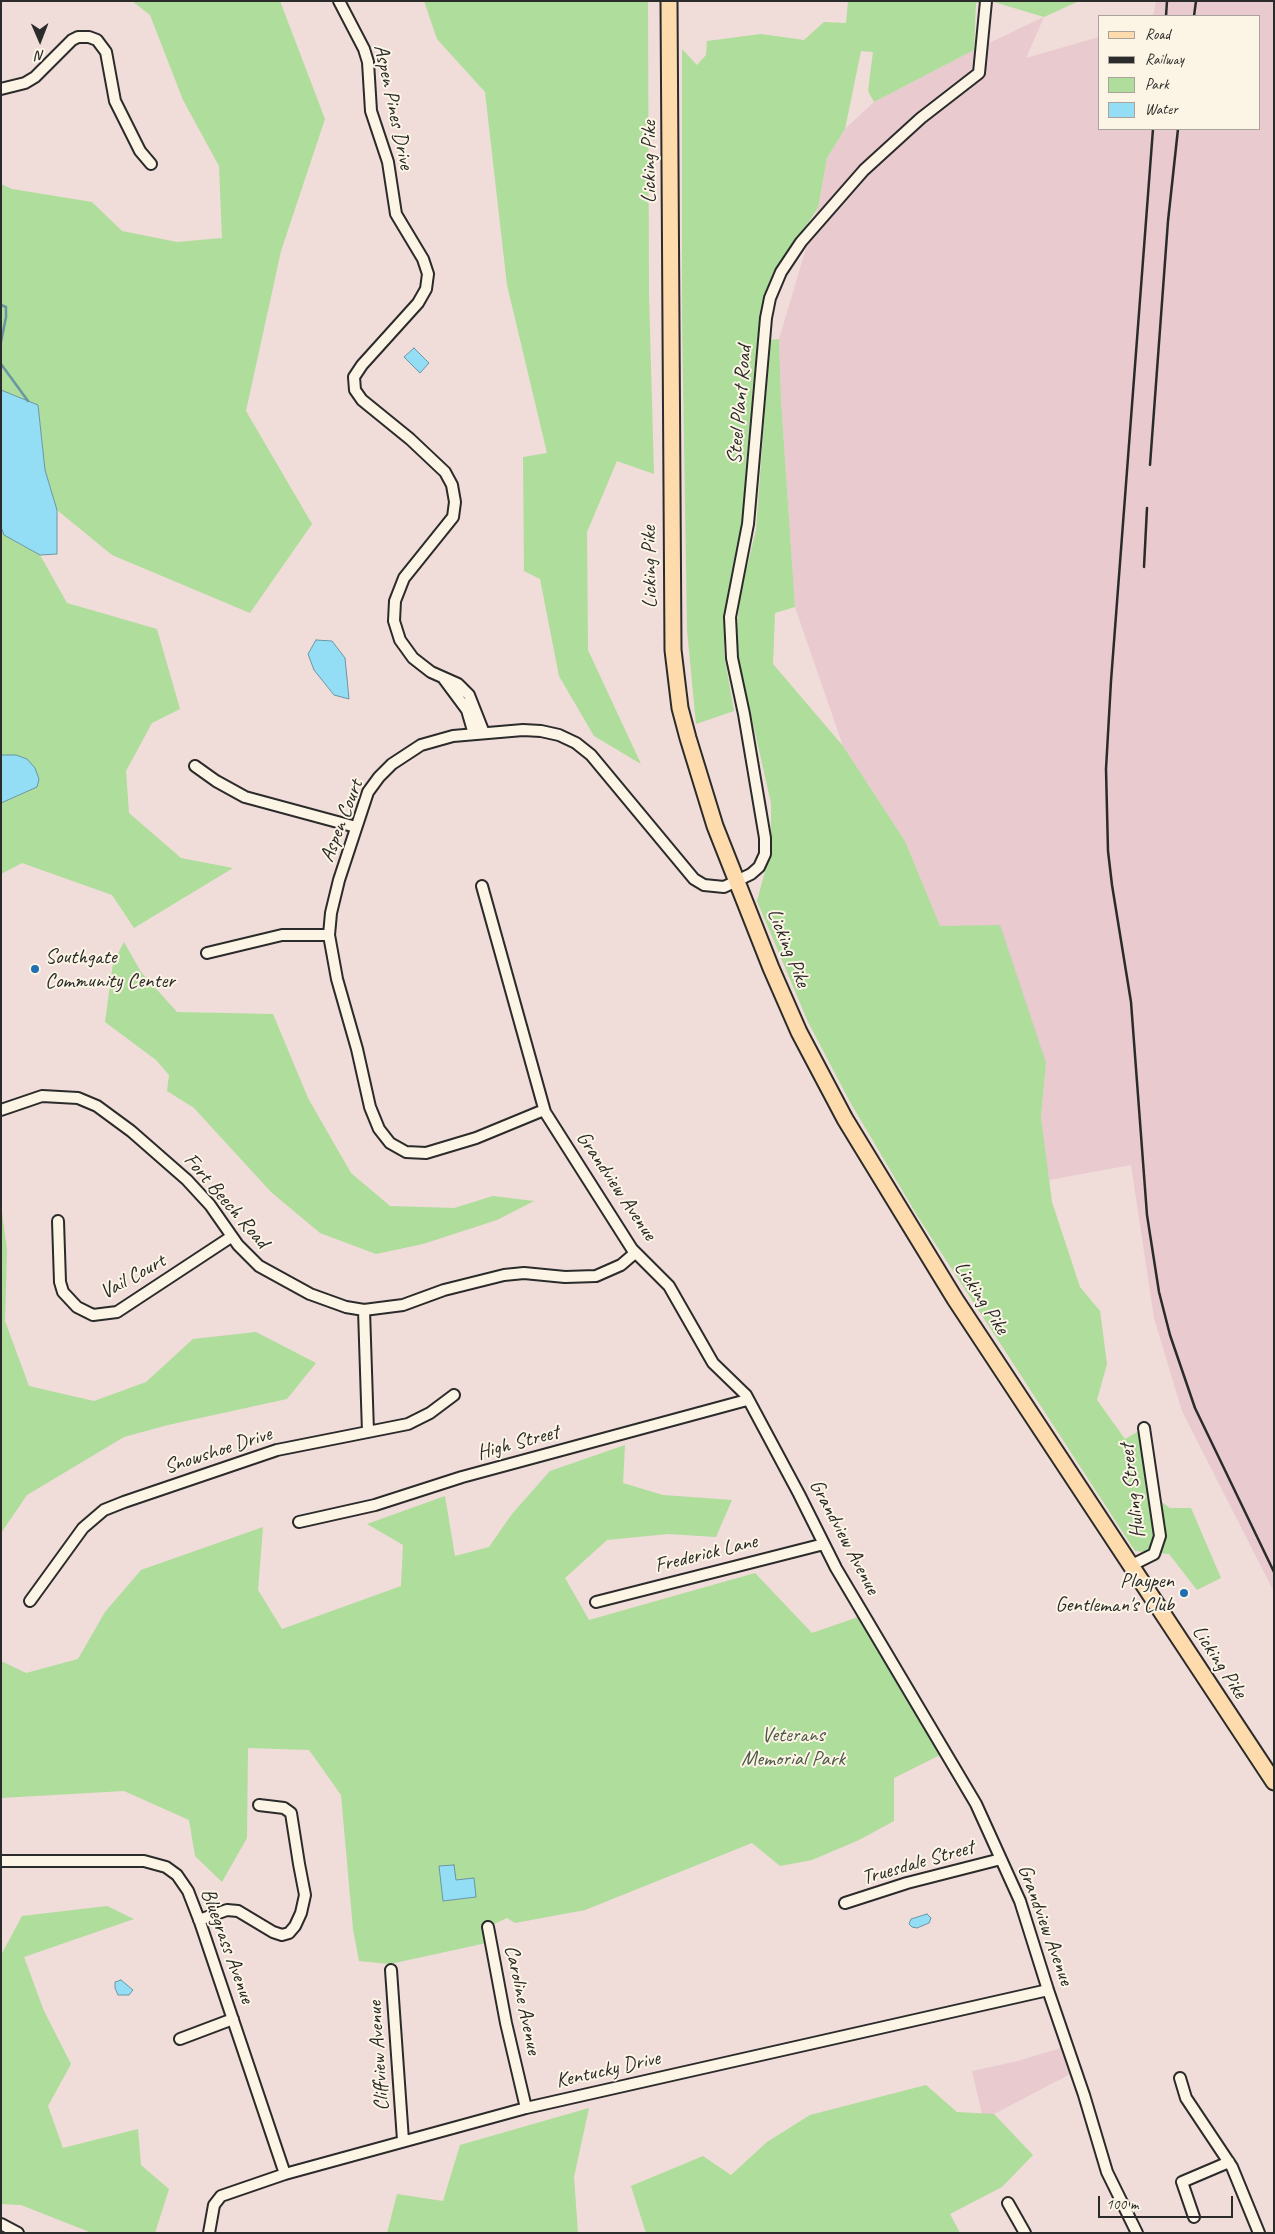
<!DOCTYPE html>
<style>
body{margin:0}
#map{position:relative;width:1275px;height:2234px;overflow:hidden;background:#f0dcd8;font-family:Caveat,sans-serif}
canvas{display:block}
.frame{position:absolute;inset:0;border:2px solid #2b2b2b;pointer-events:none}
.legend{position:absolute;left:1098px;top:15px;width:162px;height:115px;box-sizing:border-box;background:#fcf5e5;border:1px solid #a8a49b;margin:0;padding:6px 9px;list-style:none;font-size:15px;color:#2b2b2b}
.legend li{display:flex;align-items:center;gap:10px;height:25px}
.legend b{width:25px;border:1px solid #a8a49b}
.north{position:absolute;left:15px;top:15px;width:50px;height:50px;-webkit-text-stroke:4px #fcf5e5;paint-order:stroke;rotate:179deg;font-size:14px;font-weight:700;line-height:20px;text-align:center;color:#2b2b2b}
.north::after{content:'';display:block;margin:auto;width:18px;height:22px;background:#2b2b2b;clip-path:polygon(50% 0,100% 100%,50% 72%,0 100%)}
.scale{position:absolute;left:1098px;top:2196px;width:135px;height:22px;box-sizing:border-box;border:2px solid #2b2b2b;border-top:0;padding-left:6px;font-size:15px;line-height:18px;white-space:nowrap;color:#2b2b2b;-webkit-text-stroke:4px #fcf5e5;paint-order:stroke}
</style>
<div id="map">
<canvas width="1275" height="2234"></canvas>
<div class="frame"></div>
<ul class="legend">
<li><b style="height:6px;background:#fedbac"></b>Road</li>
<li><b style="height:6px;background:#2b2b2b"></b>Railway</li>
<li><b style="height:14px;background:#aedd9c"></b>Park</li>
<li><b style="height:14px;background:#94def5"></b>Water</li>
</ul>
<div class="north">N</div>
<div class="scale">100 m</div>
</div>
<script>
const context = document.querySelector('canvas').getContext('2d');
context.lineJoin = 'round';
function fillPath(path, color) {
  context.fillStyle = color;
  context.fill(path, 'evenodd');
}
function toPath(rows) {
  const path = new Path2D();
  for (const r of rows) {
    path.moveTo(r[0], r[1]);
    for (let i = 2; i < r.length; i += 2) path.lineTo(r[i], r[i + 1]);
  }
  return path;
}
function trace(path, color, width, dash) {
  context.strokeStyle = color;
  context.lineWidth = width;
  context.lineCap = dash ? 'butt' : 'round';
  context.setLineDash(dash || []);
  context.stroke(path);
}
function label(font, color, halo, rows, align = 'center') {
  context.font = font + ' Caveat,sans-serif';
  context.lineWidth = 4;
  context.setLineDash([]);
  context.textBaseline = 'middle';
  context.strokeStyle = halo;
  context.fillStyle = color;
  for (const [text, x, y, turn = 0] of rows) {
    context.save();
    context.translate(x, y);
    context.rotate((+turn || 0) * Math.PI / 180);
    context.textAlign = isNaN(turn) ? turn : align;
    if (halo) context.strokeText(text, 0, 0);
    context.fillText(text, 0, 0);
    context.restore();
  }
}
const built = toPath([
 [1156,1,1274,1,1274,1592,1182,1411,1154,1318,1131,1165,1049,1180,1041,1117,1046,1063,940,927,905,841,843,746,795,607,781,400,779,339,818,208,827,158,845,129,874,102,974,50,1044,17,1026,58,1099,37,1099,129,1259,129,1259,16,1153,16],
 [1067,2046,1076,2071,994,2114,982,2114,972,2071,1018,2061]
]);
const green = toPath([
 [132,1,280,1,325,119,281,251,246,411,312,524,250,613,112,555,57,510,45,470,38,405,1,390,1,184,12,189,92,202,122,231,177,242,222,238,219,166,183,100,150,15],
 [424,1,648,1,649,295,654,474,617,461,587,532,588,650,641,764,594,736,559,676,540,579,524,571,523,457,547,453,507,285,485,92,437,39],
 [848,1,1079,1,1044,17,994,2,976,3,974,50,874,102,868,91,873,52,861,51,845,129,827,158,818,208,780,265,763,309,741,544,724,615,724,654,734,711,696,724,687,630,682,315,682,49,697,65,706,55,707,41,761,34,804,40,824,22,846,23],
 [779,339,781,400,795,607,775,613,773,664,843,746,905,841,940,926,1000,925,1046,1063,1041,1117,1052,1202,1080,1287,1100,1311,1107,1364,1097,1400,1125,1439,1139,1431,1146,1491,1170,1508,1191,1508,1221,1578,1197,1590,1169,1554,1135,1551,918,1217,850,1102,808,1022,757,901,771,849,771,803,749,706,734,657,740,596,756,530,770,340],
 [1,527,4,535,40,555,67,603,157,629,180,709,152,723,126,771,129,813,181,858,233,868,134,928,112,895,22,863,1,874,1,803,28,791,16,755,1,755],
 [124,942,141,972,177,1012,273,1014,308,1098,351,1173,390,1206,454,1208,493,1196,534,1201,497,1220,423,1244,376,1254,320,1233,271,1192,194,1108,167,1091,169,1075,156,1060,105,1022,113,963],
 [1,1204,7,1250,5,1321,29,1386,94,1401,146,1382,193,1339,256,1332,316,1363,287,1399,168,1425,124,1437,27,1495,1,1533],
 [625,1445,623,1483,663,1495,732,1500,716,1537,668,1534,607,1540,565,1578,589,1620,755,1573,812,1633,864,1615,944,1753,894,1778,894,1821,859,1840,812,1860,780,1866,752,1843,585,1910,515,1923,507,1918,488,1927,491,1942,390,1964,359,1961,353,1929,341,1795,309,1750,248,1748,247,1838,222,1882,195,1856,189,1820,124,1791,1,1798,1,1661,26,1673,78,1659,105,1612,141,1570,263,1527,258,1590,282,1629,401,1586,403,1545,367,1524,445,1496,455,1556,489,1547,512,1514,550,1471],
 [107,1906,134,1919,24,1957,44,2011,71,2064,48,2106,63,2148,138,2129,141,2165,169,2189,155,2233,92,2233,21,2205,1,2204,1,1955,22,1916],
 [926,2085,957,2112,994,2114,1033,2155,1002,2187,950,2214,960,2233,646,2233,631,2186,703,2156,731,2175,767,2142,810,2115],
 [589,2108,574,2177,578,2233,387,2233,397,2194,443,2201,460,2145]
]);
const water = toPath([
 [414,348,429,363,420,373,404,357,414,348],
 [1,390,38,405,45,470,57,510,57,554,40,555,4,535,1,527,1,390],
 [316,640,332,641,345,658,349,699,334,695,314,670,308,654,316,640],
 [1,755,16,755,27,759,35,768,39,779,37,787,1,803,1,755],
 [454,1865,456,1880,474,1878,476,1897,443,1901,439,1866,454,1865],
 [927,1914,931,1918,929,1923,917,1928,912,1927,909,1924,911,1919,927,1914],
 [121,1980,133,1990,129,1995,118,1995,115,1988,115,1982,121,1980]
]);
const stream = toPath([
 [1,305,6,307,6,317,1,342],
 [1,364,28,401]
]);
const street = toPath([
 [339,1,364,49,368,62,371,111,388,162,396,214,423,259,428,274,426,289,418,303,362,365,354,377,355,390,362,400,410,439,445,472,452,485,455,502,453,517,404,578,395,601,394,621,400,640,413,658,431,672,458,684,469,695,484,733],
 [1,89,25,83,35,77,72,40,78,37,89,37,97,40,106,52,115,101,140,151,151,164],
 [444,679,467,710,474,734],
 [195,766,216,781,245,797,356,827],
 [482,886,545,1112,632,1249,669,1286,713,1363,746,1395,799,1494,836,1568,976,1804,1020,1901,1048,1990,1084,2095,1107,2172,1137,2233],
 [207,953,282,935,329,935],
 [1,1110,42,1096,78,1098,97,1106,131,1131,187,1180,210,1205,238,1245,259,1266,310,1294,346,1307,364,1310,403,1305,444,1290,504,1275,524,1273,565,1277,596,1276,621,1265,635,1253],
 [544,1110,476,1138,426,1153,406,1152,390,1143,379,1129,370,1107,357,1049,337,979,329,935,331,913,339,880,368,792,379,777,392,764,421,745,453,736,523,730,541,731,559,735,576,743,591,755,694,879,704,885,724,887,751,874,759,867,765,854,765,838,744,714,732,658,730,617,748,524,766,318,770,298,781,272,801,242,864,170,921,118,979,73,986,1],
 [58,1221,60,1282,63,1292,77,1307,93,1315,117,1312,231,1237],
 [364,1310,368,1432],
 [299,1522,375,1505,462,1477,747,1400],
 [1132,1565,1154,1554,1160,1536,1144,1428],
 [30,1601,83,1528,104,1510,124,1502,277,1450,408,1424,430,1413,454,1395],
 [596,1602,824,1544],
 [1,1861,144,1861,166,1867,177,1875,188,1891,200,1922,285,2174],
 [845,1903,907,1883,1001,1859],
 [199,1920,227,1910,238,1911,273,1932,282,1935,289,1933,295,1926,301,1913,305,1895,299,1864,291,1813,284,1808,259,1805],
 [488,1927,506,2023,526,2108],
 [391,1970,403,2140],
 [180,2039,233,2019],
 [1180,2078,1186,2098,1232,2167,1259,2233],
 [1008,2203,1025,2233],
 [1194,2217,1182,2182,1229,2162],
 [1,2224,18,2233],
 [209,2233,214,2205,221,2196,285,2174,526,2108,1048,1990]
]);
const primary = toPath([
 [669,1,673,650,680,708,688,738,715,826,771,968,799,1032,845,1119,955,1299,1274,1782]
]);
const rail = toPath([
 [1166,16,1167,1],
 [1194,16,1196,1],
 [1153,129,1111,681,1106,769,1108,851,1112,885,1131,1002,1147,1215,1159,1292,1170,1335,1195,1408,1274,1572],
 [1150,465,1168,221,1178,129],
 [1144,567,1147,508]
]);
const markers = [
 [35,969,5,"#1f6fb2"],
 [1184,1593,5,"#1f6fb2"]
];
const streetNames = [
 ["Aspen Pines Drive",393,107,78],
 ["Licking Pike",649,162,-90],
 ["Steel Plant Road",740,405,-85],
 ["Licking Pike",650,567,-91],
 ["Aspen Court",342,821,-69],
 ["Licking Pike",788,948,68],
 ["Grandview Avenue",616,1186,56],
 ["Fort Beech Road",226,1201,49],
 ["Vail Court",133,1277,-29],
 ["Licking Pike",981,1298,57],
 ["High Street",518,1443,-15],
 ["Snowshoe Drive",218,1451,-18],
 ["Huling Street",1133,1491,-97],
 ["Grandview Avenue",844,1537,62],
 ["Frederick Lane",706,1554,-14],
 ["Licking Pike",1219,1662,57],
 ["Truesdale Street",918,1863,-16],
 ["Grandview Avenue",1045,1925,70],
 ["Bluegrass Avenue",227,1946,70],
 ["Caroline Avenue",522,2000,78],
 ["Cliffview Avenue",379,2056,-94],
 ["Kentucky Drive",608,2070,-13]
];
const poiNames = [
 ["Southgate",45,957],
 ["Community Center",45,981],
 ["Playpen",1174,1581,"right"],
 ["Gentleman's Club",1174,1605,"right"]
];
const parkNames = [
 ["Veterans",793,1735],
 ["Memorial Park",793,1759]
];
fillPath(built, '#e8cacf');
fillPath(green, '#aedd9c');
fillPath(water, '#94def5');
trace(water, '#6a96a4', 1);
trace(stream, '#6a96a4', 2.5);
trace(street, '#2b2b2b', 14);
trace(primary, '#2b2b2b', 19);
trace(street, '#fcf5e5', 10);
trace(primary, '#fedbac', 15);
trace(rail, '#2b2b2b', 2.5);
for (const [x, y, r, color] of markers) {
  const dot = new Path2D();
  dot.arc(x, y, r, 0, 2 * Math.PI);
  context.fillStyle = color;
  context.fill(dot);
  trace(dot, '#fcf5e5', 2);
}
label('21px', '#2b2b2b', '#fcf5e5', streetNames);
label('21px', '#2b2b2b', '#fcf5e5', poiNames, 'left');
label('21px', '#4c5847', '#fcf5e5', parkNames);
</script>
